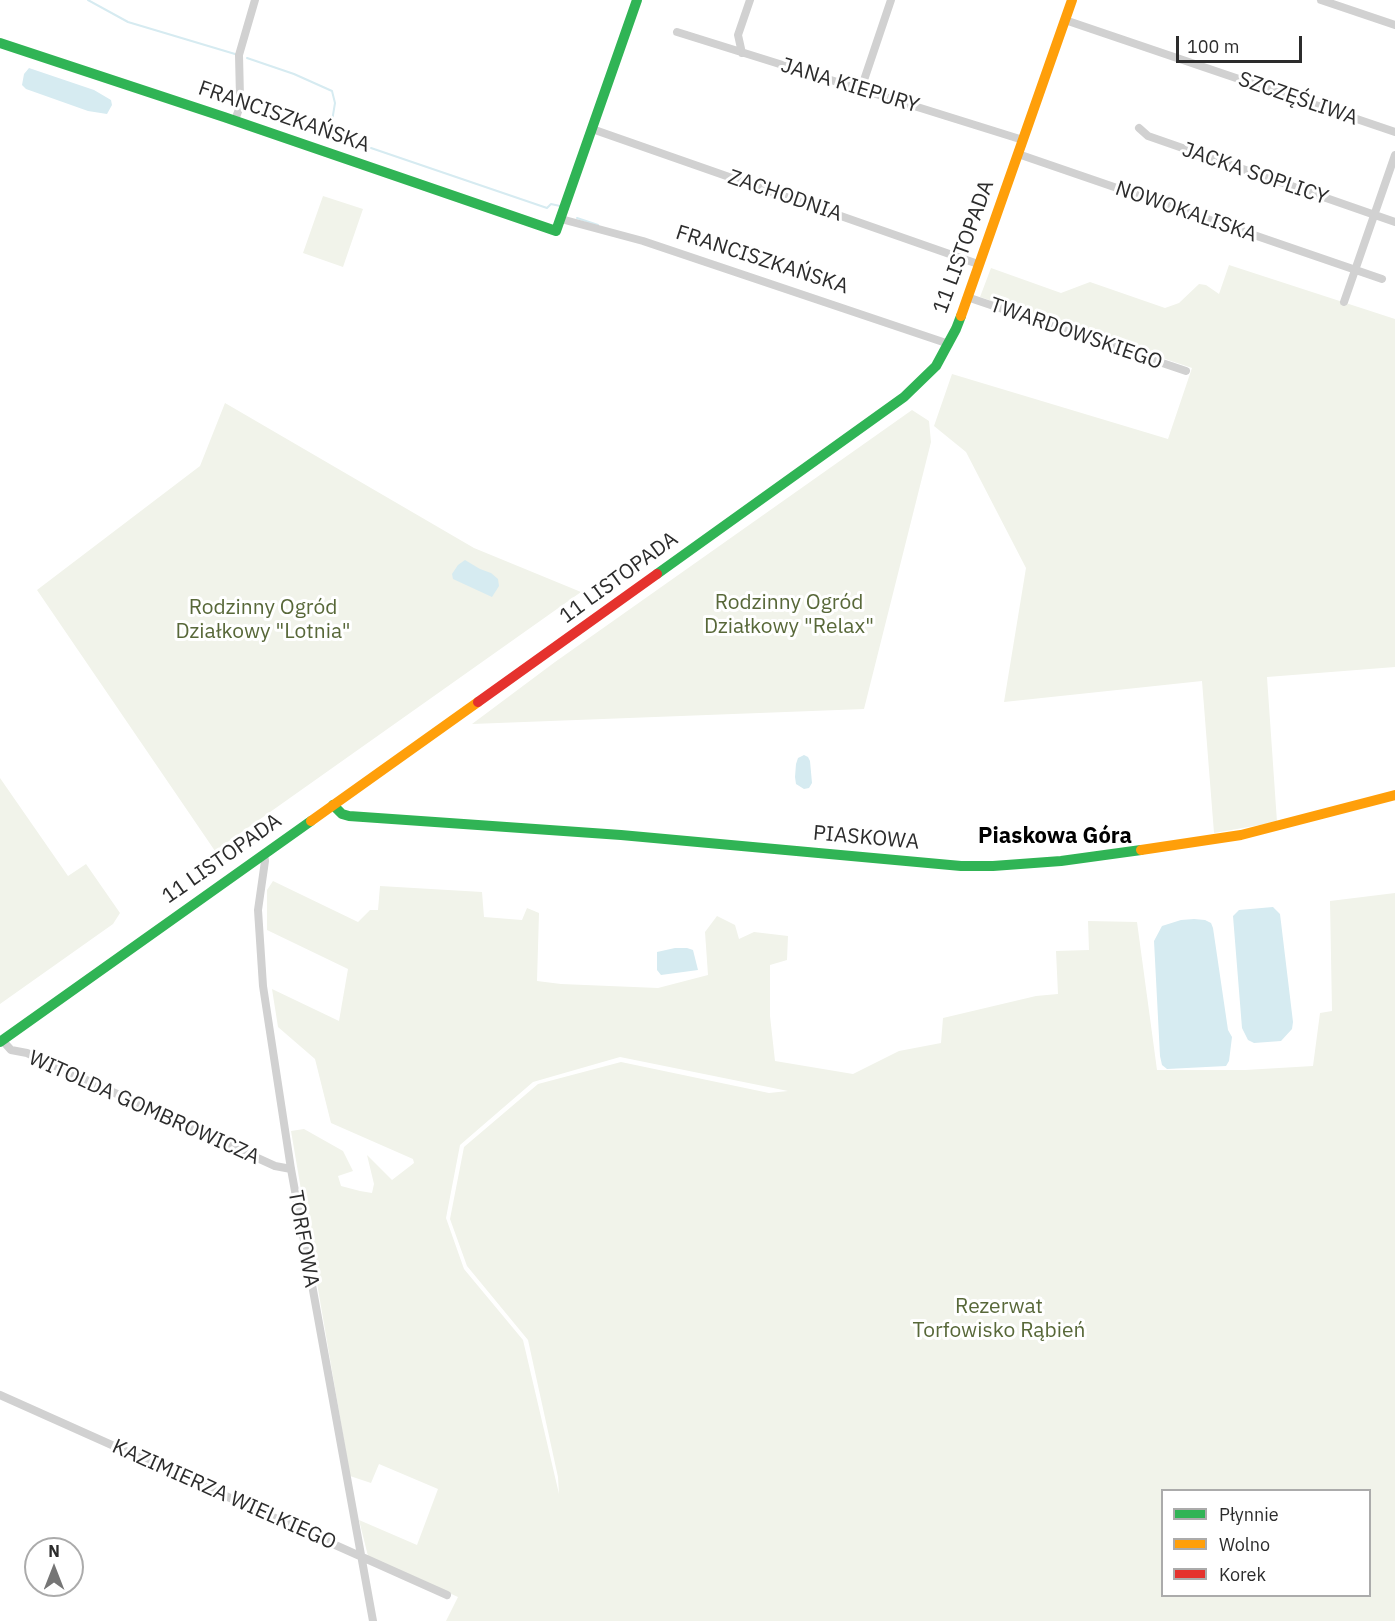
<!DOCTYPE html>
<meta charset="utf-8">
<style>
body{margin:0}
#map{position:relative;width:1395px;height:1621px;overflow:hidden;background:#fff;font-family:"IBM Plex Sans",sans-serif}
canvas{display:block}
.legend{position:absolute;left:1161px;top:1489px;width:210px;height:108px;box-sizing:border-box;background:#fff;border:2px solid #ababab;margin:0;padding:8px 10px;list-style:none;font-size:18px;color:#2c2c2c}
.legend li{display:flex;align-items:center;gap:12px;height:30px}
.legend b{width:30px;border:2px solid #ababab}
.north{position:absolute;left:24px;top:1537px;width:60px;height:60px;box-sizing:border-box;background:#fff;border:2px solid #ababab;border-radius:50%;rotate:0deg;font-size:16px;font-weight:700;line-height:24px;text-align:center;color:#2c2c2c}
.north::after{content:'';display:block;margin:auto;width:21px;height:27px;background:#767676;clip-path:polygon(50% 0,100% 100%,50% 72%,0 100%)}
.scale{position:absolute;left:1176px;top:36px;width:126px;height:27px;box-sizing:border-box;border:3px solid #2c2c2c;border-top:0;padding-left:8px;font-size:18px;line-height:21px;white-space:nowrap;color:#2c2c2c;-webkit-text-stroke:4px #fff;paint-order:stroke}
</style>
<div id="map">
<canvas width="1395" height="1621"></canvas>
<ul class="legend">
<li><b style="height:8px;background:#30b455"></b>Płynnie</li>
<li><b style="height:8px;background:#ff9f0a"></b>Wolno</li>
<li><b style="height:8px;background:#e5322d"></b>Korek</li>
</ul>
<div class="north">N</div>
<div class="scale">100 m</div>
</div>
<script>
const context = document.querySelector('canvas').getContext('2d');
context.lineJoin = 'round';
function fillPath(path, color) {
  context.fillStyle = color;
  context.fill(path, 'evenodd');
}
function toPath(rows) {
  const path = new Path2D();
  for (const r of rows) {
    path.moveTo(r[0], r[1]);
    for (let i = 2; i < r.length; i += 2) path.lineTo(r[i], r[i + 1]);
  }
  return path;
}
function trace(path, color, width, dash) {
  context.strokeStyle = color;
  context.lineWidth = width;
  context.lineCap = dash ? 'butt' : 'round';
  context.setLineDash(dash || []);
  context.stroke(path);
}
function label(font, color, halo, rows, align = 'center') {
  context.font = font + ' "IBM Plex Sans",sans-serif';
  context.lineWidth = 6;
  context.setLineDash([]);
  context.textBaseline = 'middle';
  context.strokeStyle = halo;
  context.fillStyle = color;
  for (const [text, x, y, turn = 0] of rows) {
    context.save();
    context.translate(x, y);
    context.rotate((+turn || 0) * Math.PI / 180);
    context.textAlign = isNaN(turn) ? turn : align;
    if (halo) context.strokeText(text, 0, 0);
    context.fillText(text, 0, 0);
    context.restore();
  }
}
const green = toPath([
 [323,196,363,209,343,267,303,253],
 [1229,265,1395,319,1395,667,1267,677,1277,822,1214,833,1202,681,1004,702,1026,568,966,452,934,426,952,374,1168,439,1192,368,980,297,991,268,1061,293,1090,282,1165,308,1179,303,1199,284,1206,285,1219,294],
 [225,403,474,548,581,592,215,851,37,590,200,466],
 [912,410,929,421,931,442,864,709,472,724,555,662],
 [0,778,68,876,86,864,120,913,113,924,0,1004],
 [273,881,358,922,370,910,378,910,380,886,482,892,484,917,522,920,527,908,539,913,537,981,561,984,658,988,708,975,705,932,717,916,735,925,739,939,754,932,788,936,787,960,770,965,770,1016,775,1061,853,1074,899,1051,941,1043,943,1018,1036,996,1058,994,1056,951,1089,950,1088,921,1137,922,1157,1070,1245,1070,1313,1066,1320,1013,1332,1011,1330,901,1395,893,1395,1621,446,1621,458,1597,368,1556,359,1520,417,1545,438,1489,379,1464,371,1483,350,1476,291,1131,304,1129,343,1151,353,1171,338,1176,341,1186,360,1191,372,1193,374,1184,367,1155,392,1180,414,1163,413,1159,331,1123,315,1059,278,1027,272,989,339,1021,348,969,267,930,267,890],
 [620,1057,788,1091,769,1093,621,1062,538,1084,464,1147,450,1219,467,1266,528,1340,558,1477,559,1494,523,1340,464,1269,446,1218,460,1145,533,1082],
 [1162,1490,1370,1490,1370,1596,1162,1596]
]);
const water = toPath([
 [29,68,94,90,111,100,112,105,107,114,88,111,26,89,22,85,24,74],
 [465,560,480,569,491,573,498,579,499,586,492,597,453,579,452,574,458,565],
 [804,755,808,757,810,761,812,783,809,788,804,789,796,784,795,777,796,764,798,758],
 [1273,907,1280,914,1293,1022,1292,1029,1281,1041,1254,1043,1248,1040,1242,1028,1233,916,1239,910],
 [1194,919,1205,920,1211,923,1213,928,1228,1030,1232,1037,1229,1061,1226,1066,1167,1069,1162,1065,1160,1056,1154,941,1162,926,1181,920],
 [675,948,687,948,693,950,698,970,661,975,657,970,657,952]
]);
const stream = toPath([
 [88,0,128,22,235,54],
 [247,58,294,74,332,91,335,103,331,127,347,139],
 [371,148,547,208,551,204,560,206],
 [577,218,598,225]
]);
const street = toPath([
 [1321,0,1395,25],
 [1065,20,1395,132],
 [677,32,1023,140],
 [742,53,738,35,750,0],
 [861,89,891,0],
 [235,120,239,109,240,97,239,55,255,0],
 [1139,128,1148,136,1395,222],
 [592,129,978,264],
 [1018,154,1382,279],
 [561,219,643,241,949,344],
 [967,297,1186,371],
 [1344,302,1395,155],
 [264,854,265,861,258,910,263,986,291,1169,373,1621],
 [2,1040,11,1050,27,1053,275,1166,291,1169],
 [0,1395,447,1595]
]);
const fast = toPath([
 [0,43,224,117,556,231,637,0],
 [657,574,904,397,936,366,956,329,961,316],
 [333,805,342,814,349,816,621,835,961,866,993,866,1061,861,1141,850],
 [0,1042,311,821]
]);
const slow = toPath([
 [961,316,1072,0],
 [311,821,478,702],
 [1141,850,1241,835,1395,795]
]);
const jam = toPath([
 [478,702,657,574]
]);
const streetNames = [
 ["JANA KIEPURY",850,86,17],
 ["SZCZĘŚLIWA",1298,99,19],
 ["FRANCISZKAŃSKA",284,117,19],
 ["JACKA SOPLICY",1255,174,19],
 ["ZACHODNIA",785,196,19],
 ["NOWOKALISKA",1186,212,19],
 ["11 LISTOPADA",964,247,-70],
 ["FRANCISZKAŃSKA",762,260,18],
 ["TWARDOWSKIEGO",1076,334,19],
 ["11 LISTOPADA",619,578,-36],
 ["PIASKOWA",866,838,5],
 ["11 LISTOPADA",222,859,-35],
 ["WITOLDA GOMBROWICZA",144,1108,24],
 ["TORFOWA",303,1239,80],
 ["KAZIMIERZA WIELKIEGO",224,1495,24]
];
const parkNames = [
 ["Rodzinny Ogród",789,603],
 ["Działkowy \"Relax\"",789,627],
 ["Rodzinny Ogród",263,608],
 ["Działkowy \"Lotnia\"",263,632],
 ["Rezerwat",999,1307],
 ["Torfowisko Rąbień",999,1331]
];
const neighbourhoodNames = [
 ["Piaskowa Góra",1055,837]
];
fillPath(green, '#f1f3ea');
fillPath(water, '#d6ebf1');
trace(stream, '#d6ebf1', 2);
trace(street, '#d1d1d1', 8);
trace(fast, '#30b455', 10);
trace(slow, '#ff9f0a', 10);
trace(jam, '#e5322d', 10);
label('21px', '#2c2c2c', '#fff', streetNames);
label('21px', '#586839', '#fff', parkNames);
label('bold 22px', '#000', '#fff', neighbourhoodNames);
</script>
